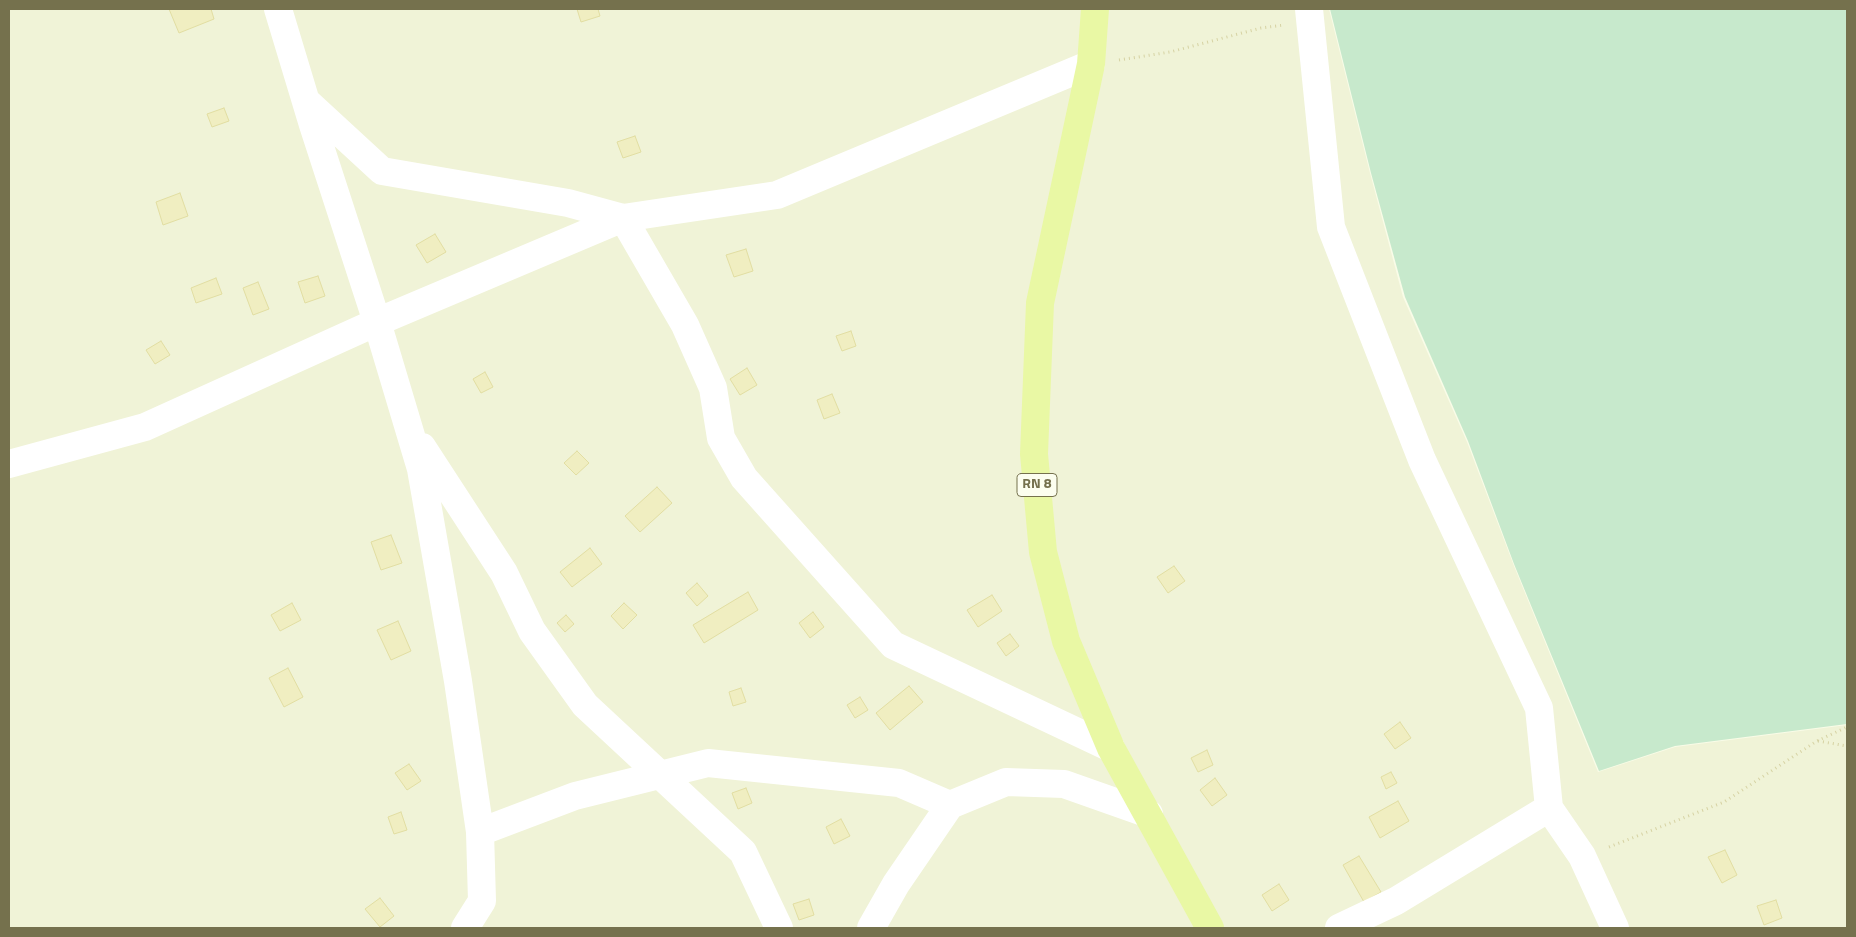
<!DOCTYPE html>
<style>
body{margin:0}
#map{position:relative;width:1856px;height:937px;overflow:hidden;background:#f9fce8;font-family:"Titillium Web",sans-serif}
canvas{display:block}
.frame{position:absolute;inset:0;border:10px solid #75714d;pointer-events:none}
</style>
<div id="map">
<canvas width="1856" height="937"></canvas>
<div class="frame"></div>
</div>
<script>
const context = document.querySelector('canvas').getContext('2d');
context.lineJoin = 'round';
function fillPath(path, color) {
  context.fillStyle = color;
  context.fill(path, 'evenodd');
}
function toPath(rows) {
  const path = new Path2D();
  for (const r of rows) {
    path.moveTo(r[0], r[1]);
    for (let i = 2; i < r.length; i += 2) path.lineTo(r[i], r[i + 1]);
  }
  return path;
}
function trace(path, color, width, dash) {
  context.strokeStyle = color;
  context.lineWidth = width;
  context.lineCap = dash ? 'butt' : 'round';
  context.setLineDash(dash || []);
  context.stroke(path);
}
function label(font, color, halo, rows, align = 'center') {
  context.font = font + ' "Titillium Web",sans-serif';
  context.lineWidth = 4;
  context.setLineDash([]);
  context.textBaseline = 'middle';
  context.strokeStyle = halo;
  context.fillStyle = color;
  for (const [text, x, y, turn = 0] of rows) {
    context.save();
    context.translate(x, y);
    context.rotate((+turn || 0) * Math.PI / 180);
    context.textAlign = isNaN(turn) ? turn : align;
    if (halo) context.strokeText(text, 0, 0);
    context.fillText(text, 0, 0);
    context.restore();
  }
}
const residential = toPath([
 [9,9,1329,9,1370,173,1403,297,1467,442,1514,566,1598,772,1675,747,1847,725,1847,928,9,928]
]);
const green = toPath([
 [1330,9,1847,9,1847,724,1675,746,1599,771,1514,564,1468,441,1405,297,1371,173]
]);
const building = toPath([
 [169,9,211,9,214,19,179,33,169,9],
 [577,9,598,9,600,16,581,22,577,9],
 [224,108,229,121,212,127,207,114,224,108],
 [635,136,641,152,623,158,617,142,635,136],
 [180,193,188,216,163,225,156,202,180,193],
 [435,234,446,252,427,263,416,245,435,234],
 [746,249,753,271,734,277,726,255,746,249],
 [318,276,325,296,305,303,298,282,318,276],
 [216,278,222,294,196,303,191,288,216,278],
 [258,282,269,309,253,315,243,288,258,282],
 [851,331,856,346,842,351,836,336,851,331],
 [161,341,170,355,155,364,146,350,161,341],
 [747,368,757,385,740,395,730,379,747,368],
 [485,372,493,387,481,393,473,379,485,372],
 [832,394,840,413,824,419,817,400,832,394],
 [577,451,589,463,576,475,564,463,577,451],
 [657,487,672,503,640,532,625,516,657,487],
 [391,535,402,563,381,570,371,542,391,535],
 [590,548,602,564,572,587,560,572,590,548],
 [1174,566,1185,581,1168,593,1157,577,1174,566],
 [697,583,708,596,697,606,686,593,697,583],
 [748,592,758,610,704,643,693,625,748,592],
 [992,595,1002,611,978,627,967,610,992,595],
 [292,603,301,620,280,631,271,615,292,603],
 [624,603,637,615,623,629,611,616,624,603],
 [813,612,824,627,810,638,799,623,813,612],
 [566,615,574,624,565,632,557,623,566,615],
 [398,621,411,651,391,660,377,630,398,621],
 [1010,634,1019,646,1006,656,997,643,1010,634],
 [288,668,303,697,284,707,269,678,288,668],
 [909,686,923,702,890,730,876,713,909,686],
 [741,688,746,702,733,706,729,692,741,688],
 [860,697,868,710,855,718,847,705,860,697],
 [1400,722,1411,738,1395,749,1384,734,1400,722],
 [1207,750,1213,765,1198,772,1191,758,1207,750],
 [409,764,421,781,407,790,395,773,409,764],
 [1391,772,1397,783,1386,789,1381,777,1391,772],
 [1215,778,1227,795,1212,806,1200,790,1215,778],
 [746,788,752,803,738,809,732,793,746,788],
 [1398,801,1409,821,1380,838,1369,817,1398,801],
 [401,812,407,830,394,834,388,817,401,812],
 [841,819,850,836,834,844,826,827,841,819],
 [1725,850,1737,875,1722,883,1708,857,1725,850],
 [1359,856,1381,892,1364,902,1343,865,1359,856],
 [1279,884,1289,900,1272,911,1262,895,1279,884],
 [380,898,394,916,380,927,365,909,380,898],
 [809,899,814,915,799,920,793,904,809,899],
 [1776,900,1782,918,1764,925,1757,906,1776,900]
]);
const path = toPath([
 [1119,60,1170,52,1261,28,1284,25],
 [1818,741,1847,746],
 [1609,847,1724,802,1817,741,1847,727]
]);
const minor = toPath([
 [278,9,313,125,377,322,421,469,458,681,480,832,482,901,465,928],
 [1309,9,1331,227,1422,460,1539,708,1549,808,1582,856,1615,928],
 [306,101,382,171,568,203,623,218,685,325,713,388,721,438,744,478,893,645,1111,748],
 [422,447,504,573,532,631,585,705,743,852,779,928],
 [9,464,145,427,377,322,623,218,777,195,1091,64],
 [480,832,575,796,708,763,899,783,950,805,1006,782,1064,784,1149,814],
 [871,928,896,884,950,805],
 [1339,928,1396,901,1549,808]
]);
const major = toPath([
 [1095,9,1091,64,1040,303,1034,454,1043,552,1066,641,1111,748,1210,928]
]);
const shields = [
 [1037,485,40]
];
const shieldNames = [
 ["RN 8",1037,485]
];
fillPath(residential, '#f0f3d7');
fillPath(green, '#c7e9cc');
fillPath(building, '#f0eec1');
trace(building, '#e2dea2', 1);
trace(path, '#d6d2a3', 3, [1, 4]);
trace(minor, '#fff', 28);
trace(major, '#e9f8a4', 28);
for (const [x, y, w] of shields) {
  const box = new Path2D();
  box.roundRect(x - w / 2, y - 11.5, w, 23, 4);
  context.fillStyle = '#fcfeef';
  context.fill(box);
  trace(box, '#75714d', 1);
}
label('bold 14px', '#75714d', null, shieldNames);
</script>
